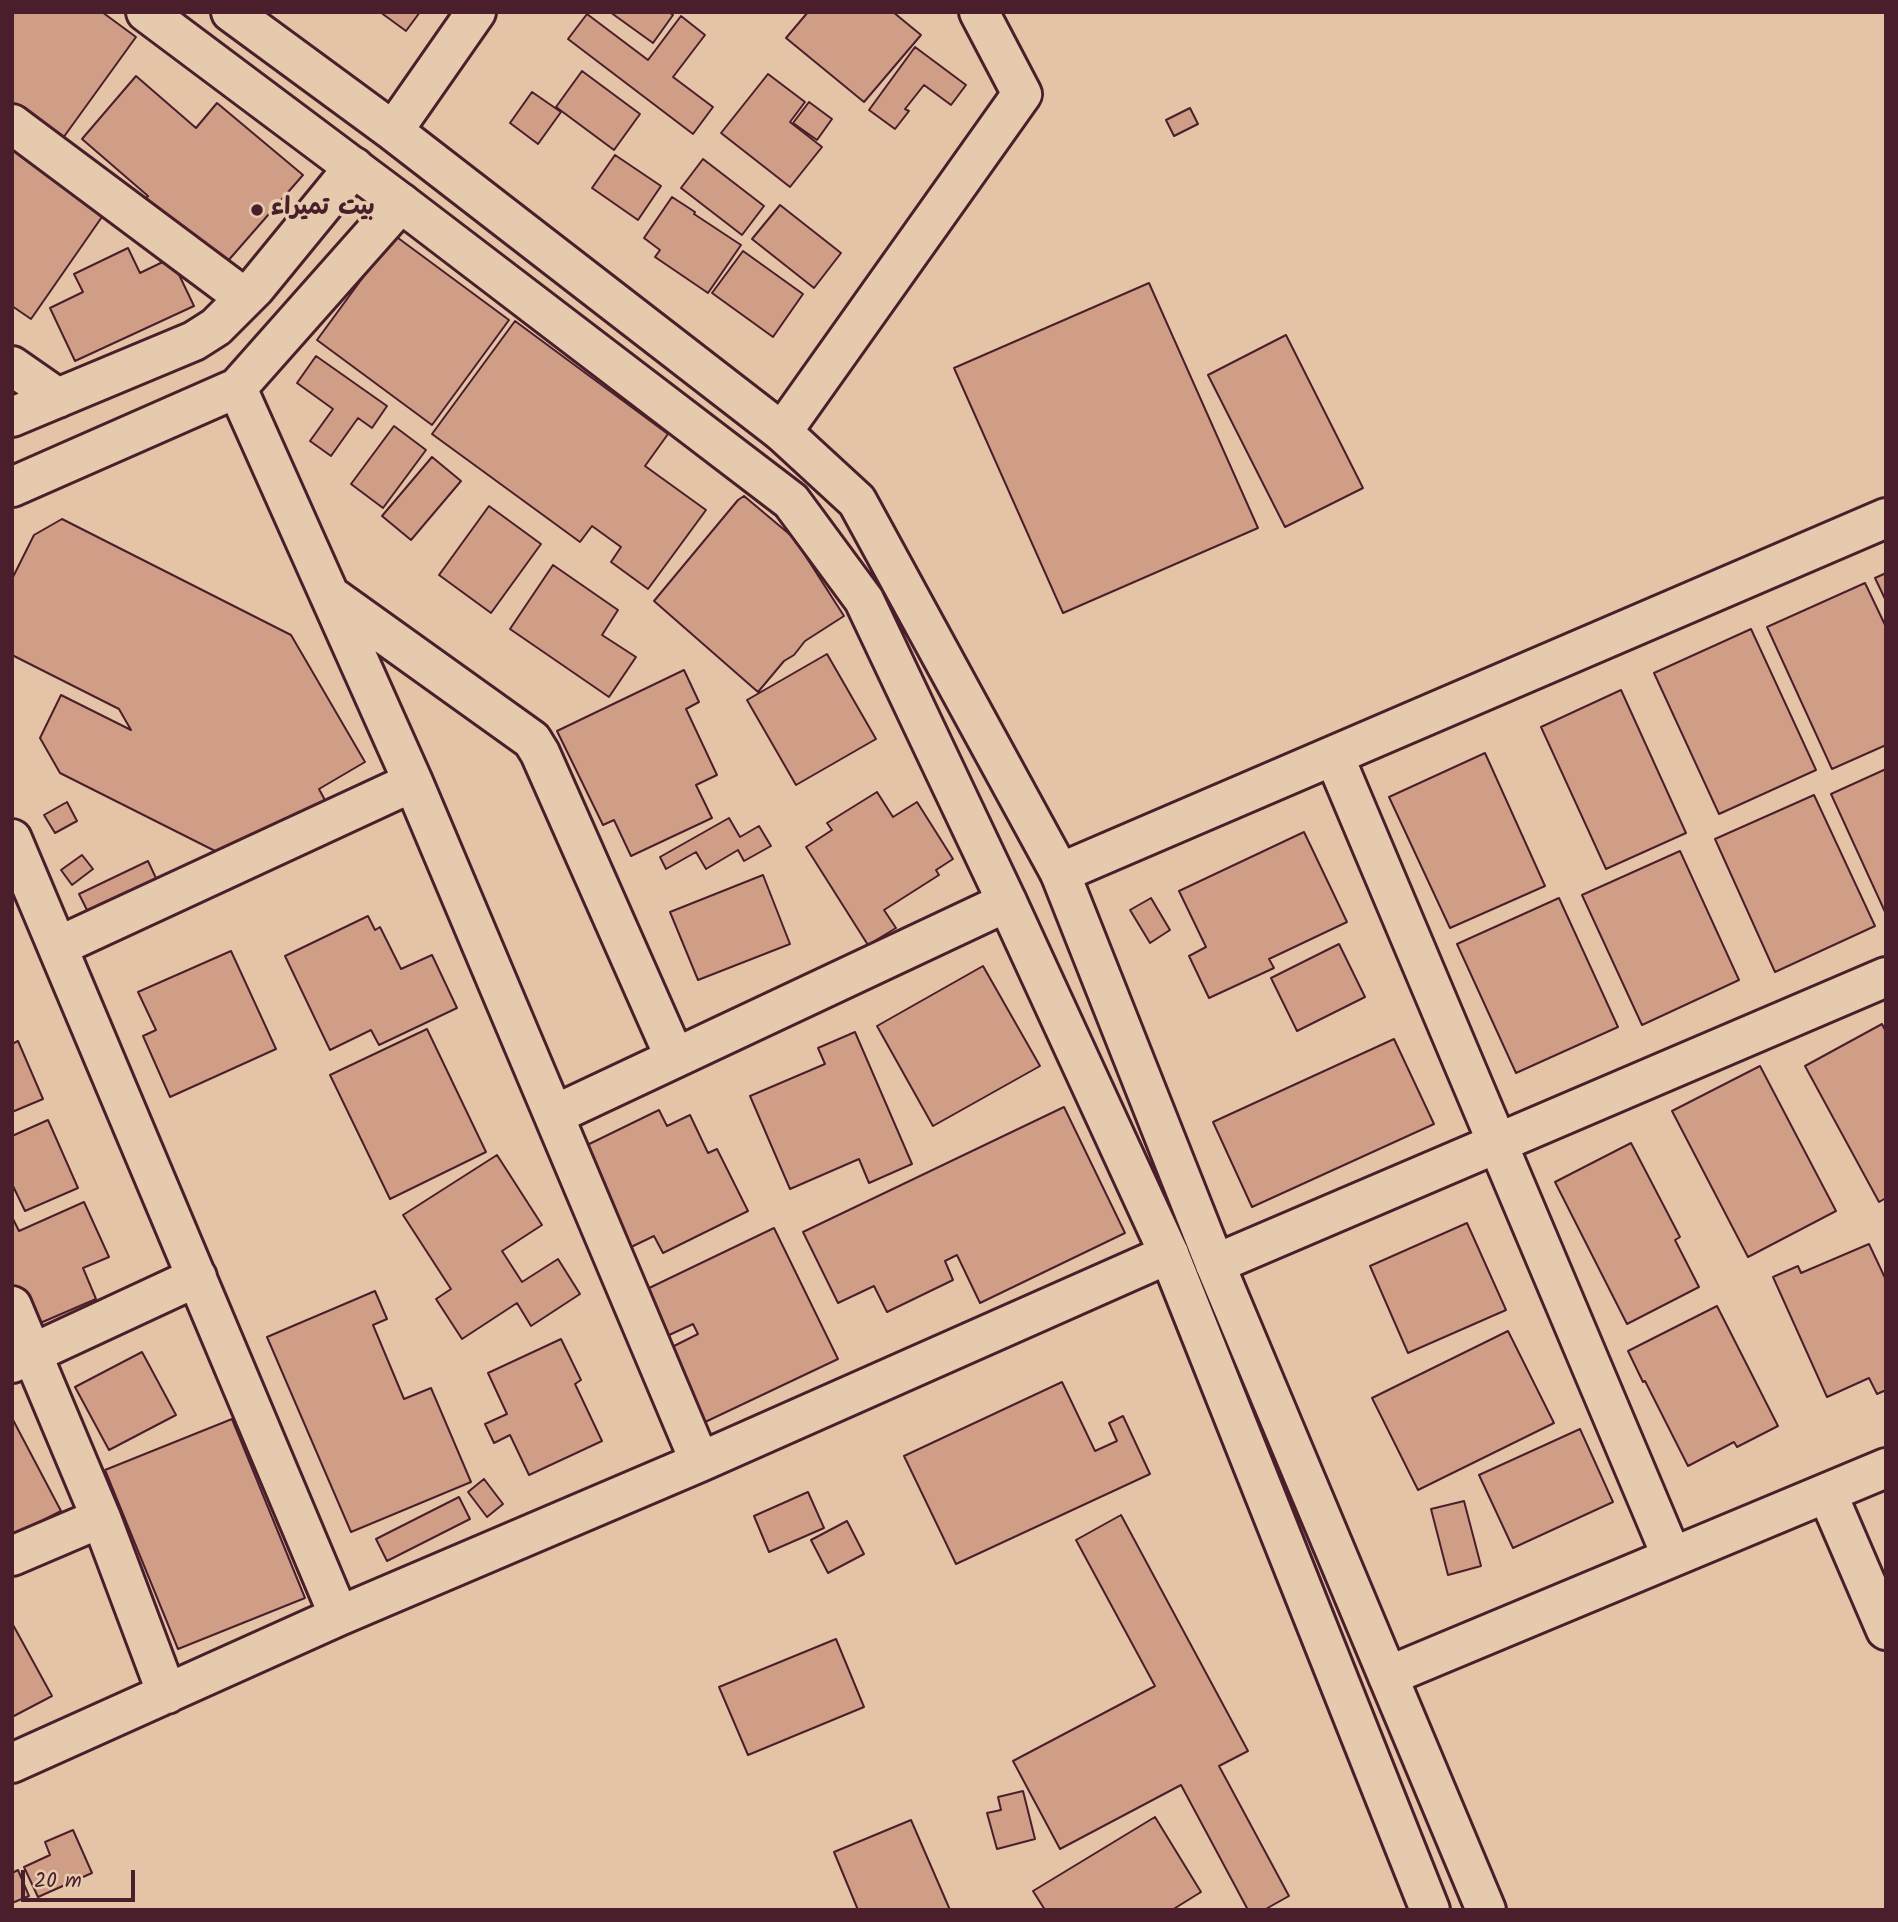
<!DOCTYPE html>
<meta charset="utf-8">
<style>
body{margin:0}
#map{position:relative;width:1898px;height:1922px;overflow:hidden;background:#e4c3a7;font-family:Kalam,sans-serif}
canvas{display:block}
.frame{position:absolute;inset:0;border:14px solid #4a1f2b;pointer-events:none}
.scale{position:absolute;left:21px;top:1870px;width:114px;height:32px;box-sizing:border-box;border:4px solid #4a1f2b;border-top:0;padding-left:9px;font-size:21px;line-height:24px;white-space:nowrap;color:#4a1f2b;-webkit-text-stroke:5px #e6caad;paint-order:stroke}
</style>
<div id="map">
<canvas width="1898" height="1922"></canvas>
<div class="frame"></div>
<div class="scale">20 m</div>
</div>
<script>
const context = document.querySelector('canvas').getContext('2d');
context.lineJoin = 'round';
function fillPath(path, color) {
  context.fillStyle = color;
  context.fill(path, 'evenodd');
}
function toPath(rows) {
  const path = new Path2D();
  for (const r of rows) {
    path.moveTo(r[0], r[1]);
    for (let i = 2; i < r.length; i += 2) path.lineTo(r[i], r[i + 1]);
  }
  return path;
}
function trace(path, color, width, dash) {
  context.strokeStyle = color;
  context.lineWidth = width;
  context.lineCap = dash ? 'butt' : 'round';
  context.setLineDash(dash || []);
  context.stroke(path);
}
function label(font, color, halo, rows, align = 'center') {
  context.font = font + ' Kalam,"Playpen Sans Arabic",sans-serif';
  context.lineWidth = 7;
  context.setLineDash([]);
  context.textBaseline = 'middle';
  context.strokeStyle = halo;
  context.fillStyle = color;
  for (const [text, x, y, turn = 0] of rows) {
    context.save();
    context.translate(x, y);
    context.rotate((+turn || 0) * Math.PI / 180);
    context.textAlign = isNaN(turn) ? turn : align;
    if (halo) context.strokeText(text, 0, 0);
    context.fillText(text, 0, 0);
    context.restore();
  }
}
const building = toPath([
 [12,12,102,12,136,37,63,138,12,102,12,12],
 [380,12,420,12,406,31,380,12],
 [610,12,669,12,673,15,653,43,610,12],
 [808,12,893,12,921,35,864,102,786,38,808,12],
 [587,14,648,60,681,16,705,35,673,77,713,107,693,134,568,39,587,14],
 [915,47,966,85,951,105,924,85,905,109,909,111,895,129,869,110,915,47],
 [582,71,640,114,614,150,556,107,582,71],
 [768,74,805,102,790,122,822,147,790,187,721,133,768,74],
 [136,76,196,128,217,103,303,175,220,270,142,203,148,196,82,139,136,76],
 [532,92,561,112,538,144,510,123,532,92],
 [809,102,832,119,817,140,793,123,809,102],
 [1190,108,1198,124,1174,136,1166,120,1190,108],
 [12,144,32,158,29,161,104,214,31,319,12,306,12,144],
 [615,155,661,186,638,220,592,188,615,155],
 [703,159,764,206,742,235,681,188,703,159],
 [672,197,695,212,694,214,741,245,708,293,655,257,660,250,644,238,672,197],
 [780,205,841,253,814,288,752,239,780,205],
 [394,235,509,320,432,425,317,340,394,235],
 [128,248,140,273,171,258,194,306,75,361,50,308,83,292,74,274,128,248],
 [743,251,803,294,773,337,712,293,743,251],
 [1149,283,1258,528,1063,613,954,368,1149,283],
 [515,321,668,434,645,466,706,510,648,589,611,562,621,547,592,526,580,542,432,434,515,321],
 [1286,335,1363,488,1285,527,1208,375,1286,335],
 [316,356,387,406,372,428,358,418,331,456,310,441,333,409,297,383,316,356],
 [394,426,426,450,383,508,351,484,394,426],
 [432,457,461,481,411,540,382,516,432,457],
 [744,496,794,538,844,616,805,641,794,655,784,661,758,692,654,601,738,500,744,496],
 [489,506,541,544,491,613,439,575,489,506],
 [62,519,291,635,365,762,319,789,327,804,231,859,60,773,40,738,61,695,131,730,119,709,12,655,12,579,34,535,62,519],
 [553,565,618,610,602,635,636,657,609,697,510,629,553,565],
 [1886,573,1886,601,1875,578,1886,573],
 [1865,583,1886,627,1886,745,1832,769,1767,627,1865,583],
 [1751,629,1816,770,1719,814,1654,673,1751,629],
 [827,654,876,739,796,785,747,700,827,654],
 [684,670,699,702,686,709,717,775,696,785,712,818,631,856,614,820,603,825,557,731,684,670],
 [1621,690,1686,833,1606,869,1541,727,1621,690],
 [1485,753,1545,886,1450,928,1389,797,1485,753],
 [1886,769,1886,914,1831,794,1886,769],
 [877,792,893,817,917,802,953,859,936,870,939,875,884,910,896,928,868,945,806,847,832,830,827,823,877,792],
 [1814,795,1875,926,1775,972,1715,839,1814,795],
 [67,802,77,821,55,833,44,815,67,802],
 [729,818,740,837,759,826,771,846,744,861,738,850,706,869,696,852,666,869,660,857,729,818],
 [1304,832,1347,922,1269,959,1274,968,1209,998,1189,956,1206,947,1179,891,1304,832],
 [1680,851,1739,980,1642,1025,1582,895,1680,851],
 [82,855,93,869,72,885,61,870,82,855],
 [148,861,161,889,93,922,79,894,148,861],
 [763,875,790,944,698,980,670,912,763,875],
 [1151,898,1170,930,1150,943,1130,910,1151,898],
 [1559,898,1618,1027,1516,1073,1457,944,1559,898],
 [368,916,375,930,380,927,401,969,432,955,457,1008,379,1045,371,1030,330,1050,285,956,368,916],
 [1339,944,1365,997,1297,1031,1271,978,1339,944],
 [231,951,276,1049,170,1097,143,1036,156,1030,138,992,231,951],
 [983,966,1040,1066,933,1126,877,1026,983,966],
 [1882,1024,1886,1032,1886,1198,1879,1202,1805,1066,1882,1024],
 [427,1029,486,1152,390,1199,330,1075,427,1029],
 [855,1032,912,1164,869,1183,859,1159,790,1189,750,1096,825,1064,818,1048,855,1032],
 [1394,1039,1434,1124,1252,1207,1213,1122,1394,1039],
 [18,1041,43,1099,12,1112,12,1044,18,1041],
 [1760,1066,1836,1211,1748,1257,1672,1111,1760,1066],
 [1064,1107,1125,1233,980,1303,957,1255,945,1261,953,1280,887,1312,874,1286,838,1303,803,1232,1064,1107],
 [659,1110,667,1126,690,1115,708,1153,717,1149,748,1211,663,1253,654,1236,629,1248,579,1149,659,1110],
 [48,1120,78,1188,25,1211,12,1184,12,1136,48,1120],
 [1631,1143,1680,1237,1675,1240,1699,1287,1627,1324,1555,1182,1631,1143],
 [497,1155,542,1225,502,1251,522,1282,558,1259,580,1294,531,1326,517,1303,462,1339,436,1299,451,1289,403,1215,497,1155],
 [84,1202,109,1257,83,1268,96,1299,31,1327,12,1285,12,1217,19,1231,84,1202],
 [1467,1223,1506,1310,1408,1353,1370,1266,1467,1223],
 [774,1228,838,1359,703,1423,668,1349,698,1334,693,1324,667,1336,645,1290,774,1228],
 [1869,1244,1886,1280,1886,1390,1877,1394,1869,1378,1827,1397,1773,1277,1798,1266,1801,1273,1869,1244],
 [375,1291,387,1319,373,1325,404,1399,431,1388,471,1482,351,1532,267,1337,375,1291],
 [1717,1306,1778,1426,1737,1447,1734,1442,1688,1466,1645,1381,1643,1382,1628,1351,1717,1306],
 [1508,1331,1554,1423,1418,1490,1372,1398,1508,1331],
 [561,1339,581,1380,575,1384,602,1441,529,1475,510,1435,494,1443,485,1424,507,1414,488,1373,561,1339],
 [142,1352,176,1415,109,1450,75,1387,142,1352],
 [1062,1382,1095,1451,1117,1441,1109,1423,1123,1416,1150,1474,956,1564,904,1456,1062,1382],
 [12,1418,61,1511,12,1536,12,1418],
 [232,1419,305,1598,178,1649,105,1470,232,1419],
 [1580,1429,1613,1502,1513,1548,1479,1475,1580,1429],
 [484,1479,503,1504,487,1517,468,1492,484,1479],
 [808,1492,824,1528,769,1552,754,1516,808,1492],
 [459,1497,470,1519,387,1561,376,1539,459,1497],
 [1464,1501,1481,1566,1448,1575,1431,1509,1464,1501],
 [1121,1515,1248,1751,1219,1766,1289,1896,1264,1910,1248,1910,1181,1785,1060,1849,1013,1761,1155,1686,1076,1540,1121,1515],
 [847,1521,864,1554,828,1573,811,1540,847,1521],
 [12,1623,52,1696,12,1717,12,1623],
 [836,1639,864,1707,748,1755,719,1687,836,1639],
 [1023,1791,1035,1839,997,1849,987,1813,1001,1810,998,1797,1023,1791],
 [1155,1817,1201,1892,1172,1910,1045,1910,1033,1891,1155,1817],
 [911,1820,950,1910,858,1910,834,1852,911,1820],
 [73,1830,92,1873,38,1897,24,1867,50,1855,45,1842,73,1830],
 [18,1870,29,1896,12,1903,12,1873,18,1870]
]);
const minor = toPath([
 [12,124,245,298],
 [12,366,58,398],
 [237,388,413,782,700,1462],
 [12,417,194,341,216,327,255,288,354,167],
 [782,432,1022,94,979,12],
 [12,487,237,388,401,203],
 [331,596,532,740,540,753,675,1058],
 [1334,756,1672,1557],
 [12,839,339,1616],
 [1060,873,1886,518],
 [59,946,413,782],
 [554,1115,1007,902],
 [1215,1264,1886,977],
 [12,1306,101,1518,167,1694],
 [12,1363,197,1277],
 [1827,1493,1886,1630],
 [12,1556,101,1518],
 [1388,1676,1886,1468],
 [12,1763,339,1616,700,1462,1169,1254]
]);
const tertiary = toPath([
 [146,12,401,203,791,501,864,600,1007,902,1169,1254,1430,1910],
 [231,12,393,131,782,432,857,501,1060,873,1215,1264,1486,1910],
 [393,131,476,12]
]);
const markers = [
 [257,210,7,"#4a1f2b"]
];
const poiNames = [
 ["بيت تميراء",271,210]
];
fillPath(building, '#d09e87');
trace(building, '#4a1f2b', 2);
trace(minor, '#4a1f2b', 44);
trace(tertiary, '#4a1f2b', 44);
trace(minor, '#e6caad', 38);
trace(tertiary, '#e6caad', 38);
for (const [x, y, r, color] of markers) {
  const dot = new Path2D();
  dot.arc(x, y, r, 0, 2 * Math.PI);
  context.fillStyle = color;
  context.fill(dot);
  trace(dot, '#e6caad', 2.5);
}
label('bold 24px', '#4a1f2b', '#e6caad', poiNames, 'left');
</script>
